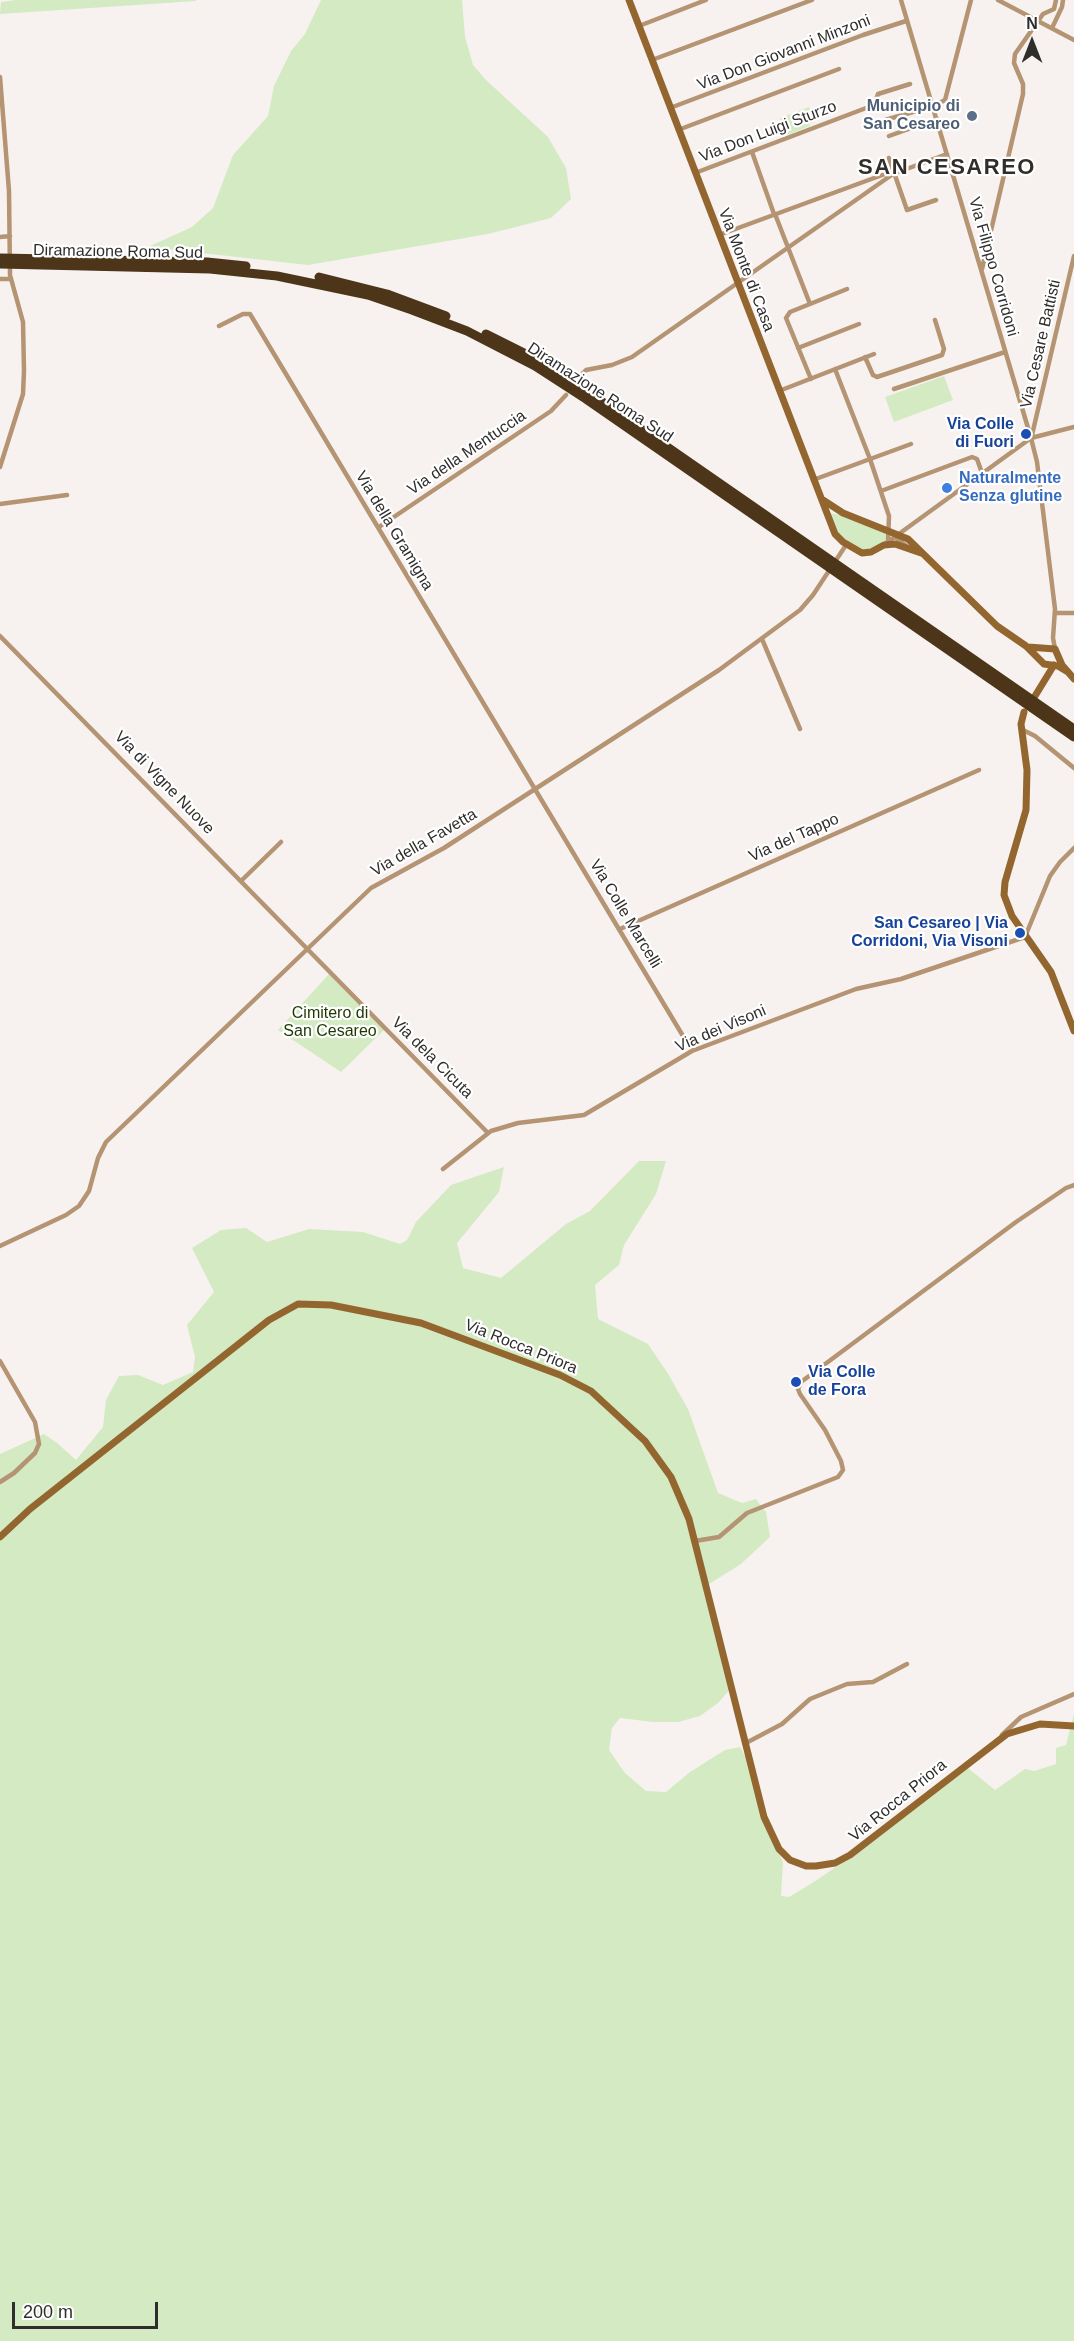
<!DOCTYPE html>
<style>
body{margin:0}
#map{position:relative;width:1074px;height:2341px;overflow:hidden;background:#f7f2ef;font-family:Helvetica,sans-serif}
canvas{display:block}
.north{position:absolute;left:1002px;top:12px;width:60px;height:60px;-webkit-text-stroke:4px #fff;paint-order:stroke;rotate:0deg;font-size:16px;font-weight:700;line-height:24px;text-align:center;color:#302e2d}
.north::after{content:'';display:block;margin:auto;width:21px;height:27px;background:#302e2d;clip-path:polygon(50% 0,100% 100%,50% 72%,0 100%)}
.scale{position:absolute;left:12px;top:2302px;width:146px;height:27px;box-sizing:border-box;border:3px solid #302e2d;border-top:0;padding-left:8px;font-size:18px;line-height:21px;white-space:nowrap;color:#302e2d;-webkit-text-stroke:4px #fff;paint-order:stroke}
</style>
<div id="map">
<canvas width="1074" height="2341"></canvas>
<div class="north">N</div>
<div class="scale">200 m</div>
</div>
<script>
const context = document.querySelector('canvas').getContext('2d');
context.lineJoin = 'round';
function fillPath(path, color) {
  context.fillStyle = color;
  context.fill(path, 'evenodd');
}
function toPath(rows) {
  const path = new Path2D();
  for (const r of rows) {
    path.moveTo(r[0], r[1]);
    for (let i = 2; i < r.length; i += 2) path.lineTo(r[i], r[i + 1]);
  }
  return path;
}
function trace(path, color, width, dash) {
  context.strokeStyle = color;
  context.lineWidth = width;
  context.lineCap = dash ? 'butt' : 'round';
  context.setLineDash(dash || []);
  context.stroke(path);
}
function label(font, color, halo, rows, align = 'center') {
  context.font = font + ' Helvetica,sans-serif';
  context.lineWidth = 4.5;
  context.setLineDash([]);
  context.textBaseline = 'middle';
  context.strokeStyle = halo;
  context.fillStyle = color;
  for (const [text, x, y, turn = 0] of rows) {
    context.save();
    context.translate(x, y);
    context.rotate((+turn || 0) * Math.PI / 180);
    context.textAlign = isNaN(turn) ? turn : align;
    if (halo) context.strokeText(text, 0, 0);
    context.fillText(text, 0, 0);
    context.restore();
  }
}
const green = toPath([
 [16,0,196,0,196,1,0,14,1,2],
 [321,0,462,0,465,37,473,65,486,80,548,137,566,168,571,199,551,218,488,234,308,265,148,247,192,227,213,208,233,155,268,116,274,86,291,51,305,34],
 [809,107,815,122,809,124,810,126,787,135,780,118],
 [944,376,953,400,894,422,885,397],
 [828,513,841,515,886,534,887,541,865,551,846,542,838,534],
 [329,974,384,1030,341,1072,278,1030],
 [639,1161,666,1161,656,1194,624,1245,619,1265,595,1285,598,1319,648,1344,667,1372,688,1409,718,1493,742,1503,756,1499,766,1512,770,1537,741,1564,706,1586,732,1687,718,1703,700,1716,678,1722,653,1722,620,1718,612,1728,609,1750,625,1773,646,1791,666,1792,690,1772,725,1750,740,1747,754,1772,766,1825,783,1862,781,1896,789,1897,817,1880,864,1847,968,1768,995,1790,1025,1769,1034,1771,1056,1764,1056,1748,1066,1745,1074,1714,1074,2341,0,2341,0,1454,44,1434,57,1443,76,1460,103,1427,106,1400,119,1376,138,1375,163,1385,193,1372,195,1357,187,1325,214,1292,192,1248,221,1230,246,1228,267,1242,309,1229,363,1232,400,1244,407,1240,416,1222,451,1185,504,1167,499,1192,457,1243,463,1268,501,1278,566,1224,590,1211]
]);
const street = toPath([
 [901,0,1031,438,1037,462,1055,609,1053,638,1055,649],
 [998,0,1074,40],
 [639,26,706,0],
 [1052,28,1062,7,1063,0],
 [652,60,812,0],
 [0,77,9,191,10,275,23,322,24,371,23,394,0,467],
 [670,108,863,35,906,21],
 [885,120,934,106,945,100,971,0],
 [678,130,839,69],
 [889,136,937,119],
 [752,152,774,214],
 [889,158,907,210,936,200],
 [695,173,874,105,878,94,910,84],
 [775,214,810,304,790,312,786,318,811,379],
 [719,235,885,174,893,174],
 [0,237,10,236],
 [982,269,1023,94,1023,84,1014,63,1015,54,1043,14,1054,9,1056,0],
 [0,279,11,279],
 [810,304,847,289],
 [219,326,243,314,250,314,692,1051],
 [798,348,859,324],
 [865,357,873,375,877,377,942,355,944,349,935,320],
 [835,369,870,459,889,516,888,542],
 [576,380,586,370,612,365,632,357,893,174,947,154],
 [894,389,1005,352],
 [779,391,874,354],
 [1032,435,1074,256],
 [813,480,911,444],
 [881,491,972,457,977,459,982,473],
 [0,504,67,495],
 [379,527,551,411,566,395],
 [895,537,909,548],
 [885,544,1031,438,1074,427],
 [1056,613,1074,613],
 [0,636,488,1133],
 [762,639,800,729],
 [1021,729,1035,736,1074,768],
 [241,881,281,842],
 [620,929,979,770],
 [443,1169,491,1131,518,1123,584,1115,692,1051,856,989,901,979,1025,937,1050,876,1060,862,1074,848],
 [0,1246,66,1215,79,1206,89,1191,98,1158,106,1142,371,888,444,848,719,670,800,610,813,595,846,545],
 [0,1361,35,1422,39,1444,35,1453,14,1473,0,1482],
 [695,1541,719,1537,747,1513,838,1477,843,1470,841,1461,825,1430,800,1394,798,1389,801,1382,1016,1222,1066,1188,1074,1185],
 [1002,1735,1021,1717,1074,1694],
 [746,1743,782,1724,810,1699,847,1684,873,1682,907,1664]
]);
const secondary = toPath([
 [629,0,835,534,843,542,862,553,871,552,884,545,895,544,921,553],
 [823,500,843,513,908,539,997,626,1026,646,1044,664,1058,666,1068,672],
 [1028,647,1055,649,1062,665,1074,679],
 [1035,696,1054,665],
 [1024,712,1021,724,1027,770,1026,810,1005,882,1004,895,1012,916,1051,972,1074,1031],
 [0,1537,30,1509,269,1320,298,1304,331,1305,421,1323,560,1375,591,1391,645,1441,671,1477,689,1519,764,1817,779,1849,790,1860,806,1866,816,1866,835,1863,850,1855,1007,1734,1040,1724,1074,1726]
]);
const highway = toPath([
 [0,258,207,262,246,266],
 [0,264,210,269,277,276,368,295,412,310,467,331,535,366,586,399,1074,737],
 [319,277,387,294,446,316],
 [486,334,532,357,572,381,1074,729]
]);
const markers = [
 [972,116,6,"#5c6f8a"],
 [1026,434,6,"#1a4fb4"],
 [947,488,6,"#3f7fe0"],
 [1020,933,6,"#1a4fb4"],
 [796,1382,6,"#1a4fb4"]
];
const streetNames = [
 ["Via Don Giovanni Minzoni",784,53,-21],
 ["Via Don Luigi Sturzo",768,132,-21],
 ["Diramazione Roma Sud",118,252,1],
 ["Via Filippo Corridoni",993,267,74],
 ["Via Monte di Casa",746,270,69],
 ["Via Cesare Battisti",1041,344,-77],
 ["Diramazione Roma Sud",600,393,33],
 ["Via della Mentuccia",467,453,-34],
 ["Via della Gramigna",394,531,59],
 ["Via di Vigne Nuove",164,783,46],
 ["Via del Tappo",794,838,-24],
 ["Via della Favetta",424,843,-30],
 ["Via Colle Marcelli",625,914,59],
 ["Via dei Visoni",721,1029,-23],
 ["Via dela Cicuta",432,1058,45],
 ["Via Rocca Priora",521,1347,22],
 ["Via Rocca Priora",898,1801,-39]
];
const serviceNames = [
 ["Municipio di",960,107],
 ["San Cesareo",960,125]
];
const transitNames = [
 ["Via Colle",1014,425],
 ["di Fuori",1014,443],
 ["San Cesareo | Via",1008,924],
 ["Corridoni, Via Visoni",1008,942],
 ["Via Colle",808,1373,"left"],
 ["de Fora",808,1391,"left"]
];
const shopNames = [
 ["Naturalmente",959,479],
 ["Senza glutine",959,497]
];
const parkNames = [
 ["Cimitero di",330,1014],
 ["San Cesareo",330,1032]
];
const districtNames = [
 ["SAN CESAREO",947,168]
];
fillPath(green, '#d3eac3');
trace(street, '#b49472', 4.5);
trace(secondary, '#94662f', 7);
trace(highway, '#4d3519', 9);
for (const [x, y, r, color] of markers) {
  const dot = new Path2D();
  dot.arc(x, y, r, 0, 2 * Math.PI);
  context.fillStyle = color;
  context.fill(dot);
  trace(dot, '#fff', 2);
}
label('16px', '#302e2d', '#fff', streetNames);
label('bold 16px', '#4e5e75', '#fff', serviceNames, 'right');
label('bold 16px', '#164399', '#fff', transitNames, 'right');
label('bold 16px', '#366cbe', '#fff', shopNames, 'left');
label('16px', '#1e3801', '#fff', parkNames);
context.letterSpacing = '1.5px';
label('bold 22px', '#312d2b', '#fff', districtNames);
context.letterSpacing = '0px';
</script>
